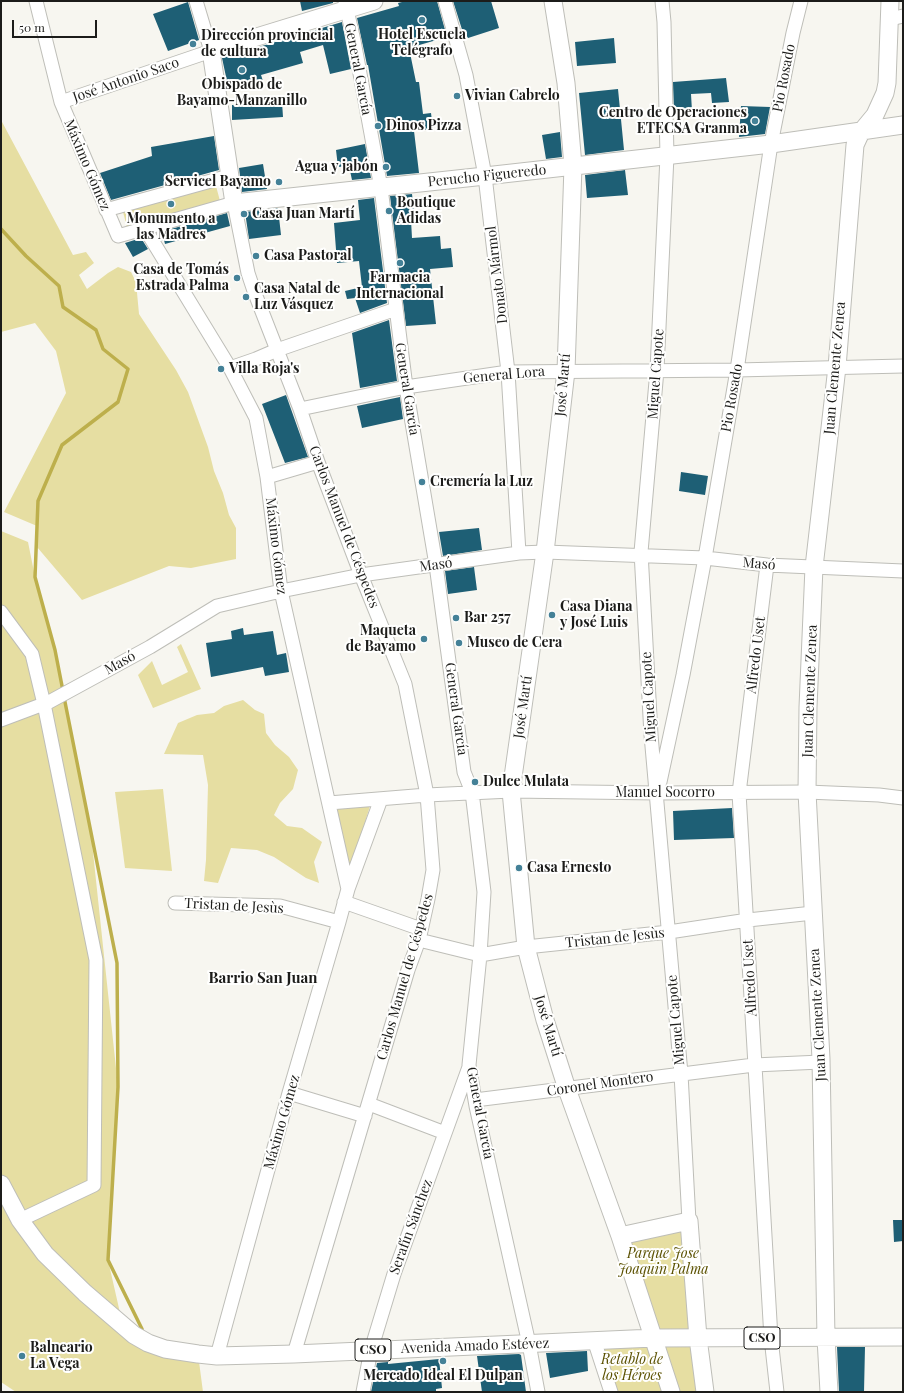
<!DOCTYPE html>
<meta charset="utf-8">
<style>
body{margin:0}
#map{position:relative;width:904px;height:1393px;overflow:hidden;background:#f7f6f0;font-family:"Playfair Display",serif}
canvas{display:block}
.frame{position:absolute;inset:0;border:2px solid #1c1c1a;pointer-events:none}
.scale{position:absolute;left:12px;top:20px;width:85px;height:18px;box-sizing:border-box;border:2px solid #1c1c1a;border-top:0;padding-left:5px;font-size:12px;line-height:14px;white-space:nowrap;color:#1c1c1a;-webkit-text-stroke:3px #fffffe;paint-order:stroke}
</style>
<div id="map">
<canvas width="904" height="1393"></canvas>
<div class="frame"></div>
<div class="scale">50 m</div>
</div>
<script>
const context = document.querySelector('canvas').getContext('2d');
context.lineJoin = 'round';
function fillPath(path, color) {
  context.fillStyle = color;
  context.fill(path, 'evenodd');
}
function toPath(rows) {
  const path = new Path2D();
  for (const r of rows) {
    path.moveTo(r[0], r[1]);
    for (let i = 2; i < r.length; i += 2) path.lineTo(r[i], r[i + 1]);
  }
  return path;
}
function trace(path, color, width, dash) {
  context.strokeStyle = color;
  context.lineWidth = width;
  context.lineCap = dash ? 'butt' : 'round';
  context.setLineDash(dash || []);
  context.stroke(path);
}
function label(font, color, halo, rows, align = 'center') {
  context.font = font + ' "Playfair Display",serif';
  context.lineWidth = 4;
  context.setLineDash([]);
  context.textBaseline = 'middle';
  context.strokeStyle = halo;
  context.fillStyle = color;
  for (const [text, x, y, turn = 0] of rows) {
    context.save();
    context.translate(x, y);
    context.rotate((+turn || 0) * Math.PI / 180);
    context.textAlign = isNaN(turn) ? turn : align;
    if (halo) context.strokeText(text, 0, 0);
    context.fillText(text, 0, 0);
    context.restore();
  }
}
const green = toPath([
 [1,120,73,255,86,252,94,263,79,275,87,289,108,273,118,267,131,272,136,282,139,314,176,370,188,392,208,447,214,471,223,493,229,515,236,528,236,559,191,568,169,566,82,600,37,547,37,526,4,512,66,393,56,351,35,323,1,332],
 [216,186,220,201,127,227,123,212],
 [1,531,28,542,35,577,55,650,90,824,118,1087,108,1260,123,1326,198,1354,203,1392,16,1392,1,1382],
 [181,644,201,689,153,708,138,675,152,661,162,685,188,672,177,647],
 [243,700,255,710,264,714,266,733,275,745,289,757,298,770,293,789,280,803,274,815,287,826,302,828,322,842,314,862,319,883,306,878,274,857,257,850,231,848,218,883,204,881,206,860,208,785,203,755,164,754,178,723,197,715,214,713,224,706],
 [163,789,172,871,125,868,115,792],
 [370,806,350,871,335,807],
 [687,1230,699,1392,678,1392,628,1241],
 [650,1345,665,1392,614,1392,600,1346]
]);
const stream = toPath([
 [1,229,26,256,59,286,63,307,96,330,103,349,128,369,118,402,62,445,38,501,35,577,55,650,63,691],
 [64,697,117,963,118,1087,108,1260,142,1329]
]);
const building = toPath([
 [300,1,333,1,333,3,302,11],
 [406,1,437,1,447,37,409,48,416,82,419,82,423,114,431,113,433,129,414,131,419,173,387,176,368,65,367,65,357,18,399,6,398,3],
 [453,1,491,1,499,28,465,39],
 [188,2,199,40,168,51,153,14],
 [342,22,351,69,330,74,323,45,300,52,303,63,261,75,264,84,228,86,222,58],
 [614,38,616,63,577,66,575,42],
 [726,78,729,102,712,103,711,93,691,94,692,111,674,113,673,82],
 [618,89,624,150,585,155,579,93],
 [282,102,283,117,232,120,232,105],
 [741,106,770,107,765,134,739,137],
 [560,132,562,157,546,159,542,135],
 [214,136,219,170,111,200,100,173,152,156,151,147],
 [365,144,371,178,352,180,349,166,338,167,336,150],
 [263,164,267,189,242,192,239,168],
 [625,170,628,195,587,198,585,175],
 [412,194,415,220,411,220,412,238,440,236,441,249,451,248,453,267,430,269,436,324,406,326,390,196],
 [374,198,387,303,360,313,355,298,347,299,345,291,362,287,359,261,337,263,334,223,360,220,358,200],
 [278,208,281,235,249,239,245,212],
 [227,213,230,226,165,244,164,240,162,241,157,233],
 [141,238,148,249,133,257,125,243],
 [389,320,397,381,360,388,352,333],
 [286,395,308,457,285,463,262,404],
 [400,397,403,419,362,428,357,406],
 [681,472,708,476,705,495,679,491],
 [479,528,482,550,443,556,439,532],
 [474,567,477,590,448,594,445,571],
 [243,628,244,635,273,631,277,655,286,653,289,672,265,676,263,667,211,677,206,643,232,639,231,631],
 [732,808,734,838,674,840,673,811],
 [893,1220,903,1220,903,1241,894,1242],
 [837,1347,865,1347,864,1392,839,1392],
 [587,1351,588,1371,550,1378,546,1353],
 [519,1354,521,1355,526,1392,482,1392,477,1356],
 [439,1359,442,1388,436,1389,436,1392,371,1392,377,1363,388,1362,388,1364]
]);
const minor = toPath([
 [36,1,61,102,118,236,234,203,248,273,254,291,300,409,318,462,361,575,405,684,427,795,433,870,428,899,419,940,408,970,294,1354],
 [345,1,354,41,381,188,406,387,436,565,464,772,472,792,484,892,480,955,469,1065,476,1106,529,1344,538,1392],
 [445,1,466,75,485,176,508,372,519,553],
 [662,1,664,22,667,156,657,370,641,552,651,735,681,1074,689,1221],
 [890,19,903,16],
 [61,102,211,51,196,1],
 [106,210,229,176],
 [144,227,230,368,256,418,267,477,281,591,348,889],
 [230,368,256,359,277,350,396,309],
 [300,409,406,387,508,372,737,370,903,366],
 [267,477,318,462],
 [767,565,739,793,771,1338,777,1392],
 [1,612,32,654,44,704,96,960,94,1185,20,1220],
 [1,720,49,702,150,647,217,606,281,591,361,575,519,553,545,552,705,558,767,565,903,571],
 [660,782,683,675,705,558,737,370,771,144,793,33,801,1],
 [329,803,427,795,511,791,657,793,807,792,879,795,903,798],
 [344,902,421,929],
 [175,903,280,906,339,922],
 [419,940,480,955,526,947,669,932,748,920,813,913],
 [289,1093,365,1116],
 [475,1100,754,1065,821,1062],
 [369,1104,445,1133],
 [594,1340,611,1392],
 [217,1356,289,1093,339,922,348,889,381,799],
 [363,1392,371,1350,394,1274,469,1067]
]);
const major = toPath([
 [374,1,211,51,234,203,485,176,771,144,903,125],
 [553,1,566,83,573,166,566,371,545,552,511,791,526,947,545,1020,568,1092,620,1236,671,1392],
 [1,1184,20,1220,45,1254,85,1293,134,1335,148,1343,165,1349,198,1354,217,1356,294,1354,654,1338,903,1337],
 [620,1236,689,1221,698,1338,705,1392],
 [829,1392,826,1338,821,1059,807,792,808,707,814,567,837,367,855,145,861,132,875,115,885,93,887,83,890,1]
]);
const markers = [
 [422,20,4,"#448197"],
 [193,44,4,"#448197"],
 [242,70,4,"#448197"],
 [457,96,4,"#448197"],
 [755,121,4,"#448197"],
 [378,126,4,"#448197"],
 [386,167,4,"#448197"],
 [279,182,4,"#448197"],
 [171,204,4,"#448197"],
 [389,211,4,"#448197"],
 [244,214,4,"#448197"],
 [256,256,4,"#448197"],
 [400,263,4,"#448197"],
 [237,278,4,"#448197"],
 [246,297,4,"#448197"],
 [221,369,4,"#448197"],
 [422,482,4,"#448197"],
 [552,615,4,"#448197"],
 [456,618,4,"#448197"],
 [424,639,4,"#448197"],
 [459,643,4,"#448197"],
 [475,782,4,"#448197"],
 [519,868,4,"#448197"],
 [22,1356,4,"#448197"],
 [443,1361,4,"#448197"]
];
const shields = [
 [762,1338,36],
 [373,1350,36]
];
const shieldNames = [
 ["CSO",762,1338],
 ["CSO",373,1350]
];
const poiNames = [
 ["Hotel Escuela",422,35,"center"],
 ["Telégrafo",422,51,"center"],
 ["Dirección provincial",201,36],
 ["de cultura",201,52],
 ["Obispado de",242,85,"center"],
 ["Bayamo-Manzanillo",242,101,"center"],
 ["Vivian Cabrelo",465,96],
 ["Centro de Operaciones",747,113,"right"],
 ["ETECSA Granma",747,129,"right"],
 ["Dinos Pizza",386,126],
 ["Agua y jabón",378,167,"right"],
 ["Servicel Bayamo",271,182,"right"],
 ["Boutique",397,203],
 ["Adidas",397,219],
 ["Casa Juan Martí",252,214],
 ["Monumento a",171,219,"center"],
 ["las Madres",171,235,"center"],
 ["Casa Pastoral",264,256],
 ["Casa de Tomás",229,270,"right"],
 ["Estrada Palma",229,286,"right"],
 ["Farmacia",400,278,"center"],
 ["Internacional",400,294,"center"],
 ["Casa Natal de",254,289],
 ["Luz Vásquez",254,305],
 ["Villa Roja's",229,369],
 ["Cremería la Luz",430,482],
 ["Casa Diana",560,607],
 ["y José Luis",560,623],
 ["Bar 257",464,618],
 ["Maqueta",416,631,"right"],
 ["de Bayamo",416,647,"right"],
 ["Museo de Cera",467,643],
 ["Dulce Mulata",483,782],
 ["Casa Ernesto",527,868],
 ["Balneario",30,1348],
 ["La Vega",30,1364],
 ["Mercado Ideal El Dulpan",443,1376,"center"]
];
const streetNames = [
 ["General García",358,69,79],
 ["Pio Rosado",784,78,-79],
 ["José Antonio Saco",126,80,-19],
 ["Máximo Gómez",87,165,67],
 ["Perucho Figueredo",487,176,-6],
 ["Donato Mármol",497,275,-97],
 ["Juan Clemente Zenea",835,368,-85],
 ["Miguel Capote",656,374,-86],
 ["General Lora",504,375,-5],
 ["José Martí",563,385,-85],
 ["General García",407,389,81],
 ["Pio Rosado",732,398,-80],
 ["Carlos Manuel de Céspedes",344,527,69],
 ["Máximo Gómez",276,546,83],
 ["Masó",759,564,5],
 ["Masó",436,565,-8],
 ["Alfredo Uset",756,655,-83],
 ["Masó",120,663,-29],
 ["Juan Clemente Zenea",810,691,-88],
 ["Miguel Capote",649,697,-93],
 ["José Martí",523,707,-82],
 ["General García",456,709,82],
 ["Manuel Socorro",665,793],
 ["Tristan de Jesùs",234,906,3],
 ["Tristan de Jesùs",615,938,-6],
 ["Carlos Manuel de Céspedes",405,977,-74],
 ["Alfredo Uset",750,978,-93],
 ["Juan Clemente Zenea",818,1015,-93],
 ["Miguel Capote",676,1020,-95],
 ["José Martí",548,1026,73],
 ["Coronel Montero",600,1084,-8],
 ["General García",480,1113,79],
 ["Máximo Gómez",282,1122,-74],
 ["Serafín Sánchez",411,1227,-70],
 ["Avenida Amado Estévez",475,1346,-2]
];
const parkNames = [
 ["Parque Jose",663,1254],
 ["Joaquin Palma",663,1270],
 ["Retablo de",632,1360],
 ["los Héroes",632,1376]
];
const neighbourhoodNames = [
 ["Barrio San Juan",263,978]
];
fillPath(green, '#e6dea2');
trace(stream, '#bdaf4c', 3.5);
fillPath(building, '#1e5f75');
trace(minor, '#bebeb8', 15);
trace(major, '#bebeb8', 19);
trace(minor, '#fff', 13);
trace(major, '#fff', 17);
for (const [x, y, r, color] of markers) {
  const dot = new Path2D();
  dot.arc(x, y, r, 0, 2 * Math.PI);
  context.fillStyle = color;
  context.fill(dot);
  trace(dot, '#fffffe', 1.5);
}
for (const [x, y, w] of shields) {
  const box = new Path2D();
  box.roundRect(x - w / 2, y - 11, w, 22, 3);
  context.fillStyle = '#fffffe';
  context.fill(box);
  trace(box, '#1c1c1a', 1);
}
label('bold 13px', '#1c1c1a', null, shieldNames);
label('bold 14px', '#1c1c1a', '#fffffe', poiNames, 'left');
label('14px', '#1c1c1a', '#fffffe', streetNames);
label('italic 14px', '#5b5100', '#fffffe', parkNames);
label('bold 15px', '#1c1c1a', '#fffffe', neighbourhoodNames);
</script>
